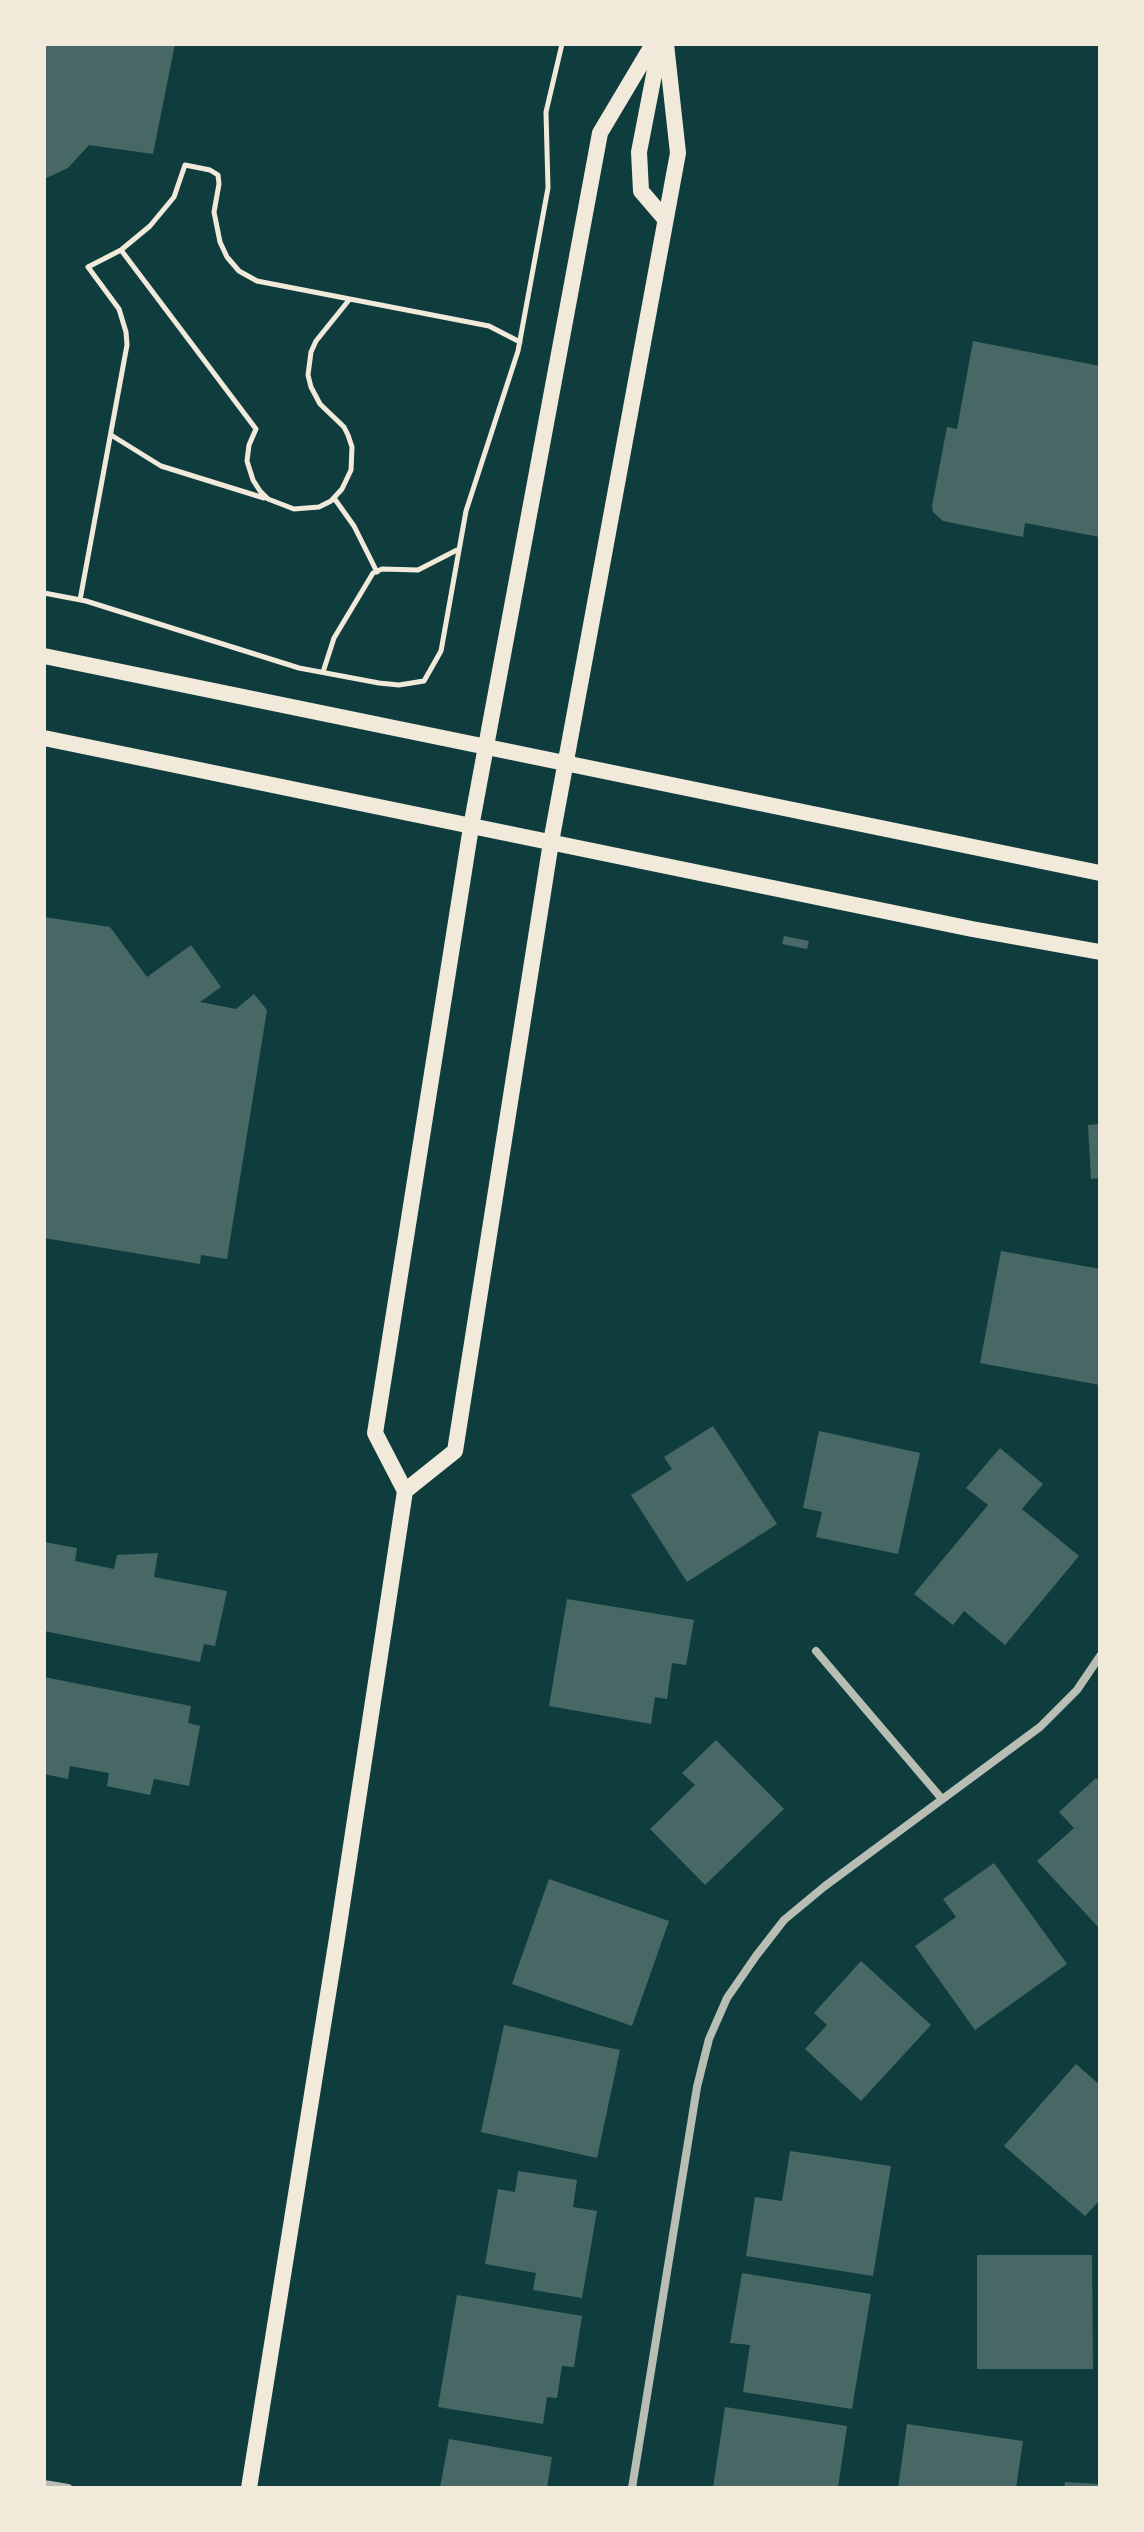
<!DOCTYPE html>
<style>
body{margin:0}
#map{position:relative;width:1144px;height:2532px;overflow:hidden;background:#0f3d3e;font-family:"DM Sans",sans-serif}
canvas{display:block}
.frame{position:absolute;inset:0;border:46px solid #f1e9da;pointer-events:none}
</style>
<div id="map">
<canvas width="1144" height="2532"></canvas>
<div class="frame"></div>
</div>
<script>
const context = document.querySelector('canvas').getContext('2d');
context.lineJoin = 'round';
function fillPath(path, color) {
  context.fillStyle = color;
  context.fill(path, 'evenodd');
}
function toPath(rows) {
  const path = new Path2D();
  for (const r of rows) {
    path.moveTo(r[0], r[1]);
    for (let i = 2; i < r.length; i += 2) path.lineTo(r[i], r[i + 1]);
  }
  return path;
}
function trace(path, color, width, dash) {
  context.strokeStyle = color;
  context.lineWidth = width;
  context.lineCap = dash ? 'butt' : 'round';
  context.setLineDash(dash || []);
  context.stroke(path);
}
const building = toPath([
 [44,44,175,44,153,154,89,145,68,168,44,179],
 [973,341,1100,366,1100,537,1025,523,1023,537,943,521,933,512,932,506,947,427,957,429],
 [44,917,110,927,147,977,191,945,221,987,200,1002,236,1009,254,994,267,1010,227,1259,201,1255,200,1264,44,1238],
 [784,936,809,941,807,949,782,944],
 [1100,1124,1100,1178,1091,1179,1088,1125],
 [1001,1251,1100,1269,1100,1385,980,1363],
 [713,1426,777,1524,687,1582,631,1495,672,1469,664,1457],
 [819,1431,920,1453,898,1554,816,1537,822,1512,803,1508],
 [1000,1448,1043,1484,1022,1509,1079,1556,1005,1645,964,1611,953,1625,914,1594,988,1505,966,1488],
 [44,1542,77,1548,75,1561,114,1569,117,1555,158,1553,154,1577,227,1591,215,1646,204,1644,200,1662,44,1631],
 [567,1599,694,1620,686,1665,672,1663,667,1699,655,1697,651,1724,549,1706],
 [44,1677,191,1706,188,1723,200,1726,189,1786,154,1779,150,1795,107,1786,109,1773,70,1766,68,1779,44,1774],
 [716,1740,784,1809,705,1885,650,1829,695,1785,682,1773],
 [1096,1778,1100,1783,1100,1929,1037,1861,1074,1828,1059,1812],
 [994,1863,1067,1964,975,2030,915,1946,956,1917,943,1899],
 [549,1879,669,1921,632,2026,512,1984],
 [861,1961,931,2025,861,2101,805,2049,827,2025,814,2013],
 [504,2025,620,2050,597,2158,481,2132],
 [1076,2064,1100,2085,1100,2200,1085,2216,1004,2146],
 [790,2151,891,2166,873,2276,746,2256,755,2197,782,2201],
 [518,2171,577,2180,573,2207,597,2211,582,2298,533,2290,536,2273,485,2264,498,2189,515,2192],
 [977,2255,1092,2255,1093,2369,977,2369],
 [742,2273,871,2294,852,2409,743,2392,750,2345,730,2343],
 [457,2295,582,2316,574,2367,562,2366,557,2398,547,2397,543,2424,438,2407],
 [725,2407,847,2426,838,2488,713,2488],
 [907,2424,1023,2441,1016,2488,898,2488],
 [449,2439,552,2457,547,2488,440,2488],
 [1065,2482,1100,2484,1100,2488,1064,2488]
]);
const path = toPath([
 [121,250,256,429,249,445,247,461,253,480,260,491,268,499,294,509,319,507,331,501,342,489,351,470,352,447,348,435,344,427,320,404,311,387,308,375,311,352,316,341,349,300],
 [111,435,161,466,264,498],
 [334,498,354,526,377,572],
 [44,593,86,601,299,668,379,683,399,685,424,681,441,651,466,511,518,351,548,188,546,112,562,44],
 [80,600,127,345,126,332,119,309,88,267,121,250,150,226,174,197,185,165,210,170,218,175,219,184,214,212,220,242,227,257,239,271,257,281,489,326,520,342],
 [323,672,334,638,373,573,382,569,418,570,457,550]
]);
const minor = toPath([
 [816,1651,942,1799],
 [44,2484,68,2488],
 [632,2488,697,2087,709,2039,727,1998,756,1956,784,1920,825,1886,1040,1727,1077,1690,1100,1656]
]);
const secondary = toPath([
 [660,44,639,152,641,191,665,219],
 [44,656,1100,873],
 [44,738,972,929,1100,952],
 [405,1491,455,1451,551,842,678,153,666,44],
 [249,2488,337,1938,405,1491,375,1433,471,827,600,133,653,44]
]);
fillPath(building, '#486865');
trace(path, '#f1e9da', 5);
trace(minor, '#b8beb3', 8);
trace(secondary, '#f1e9da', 16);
</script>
